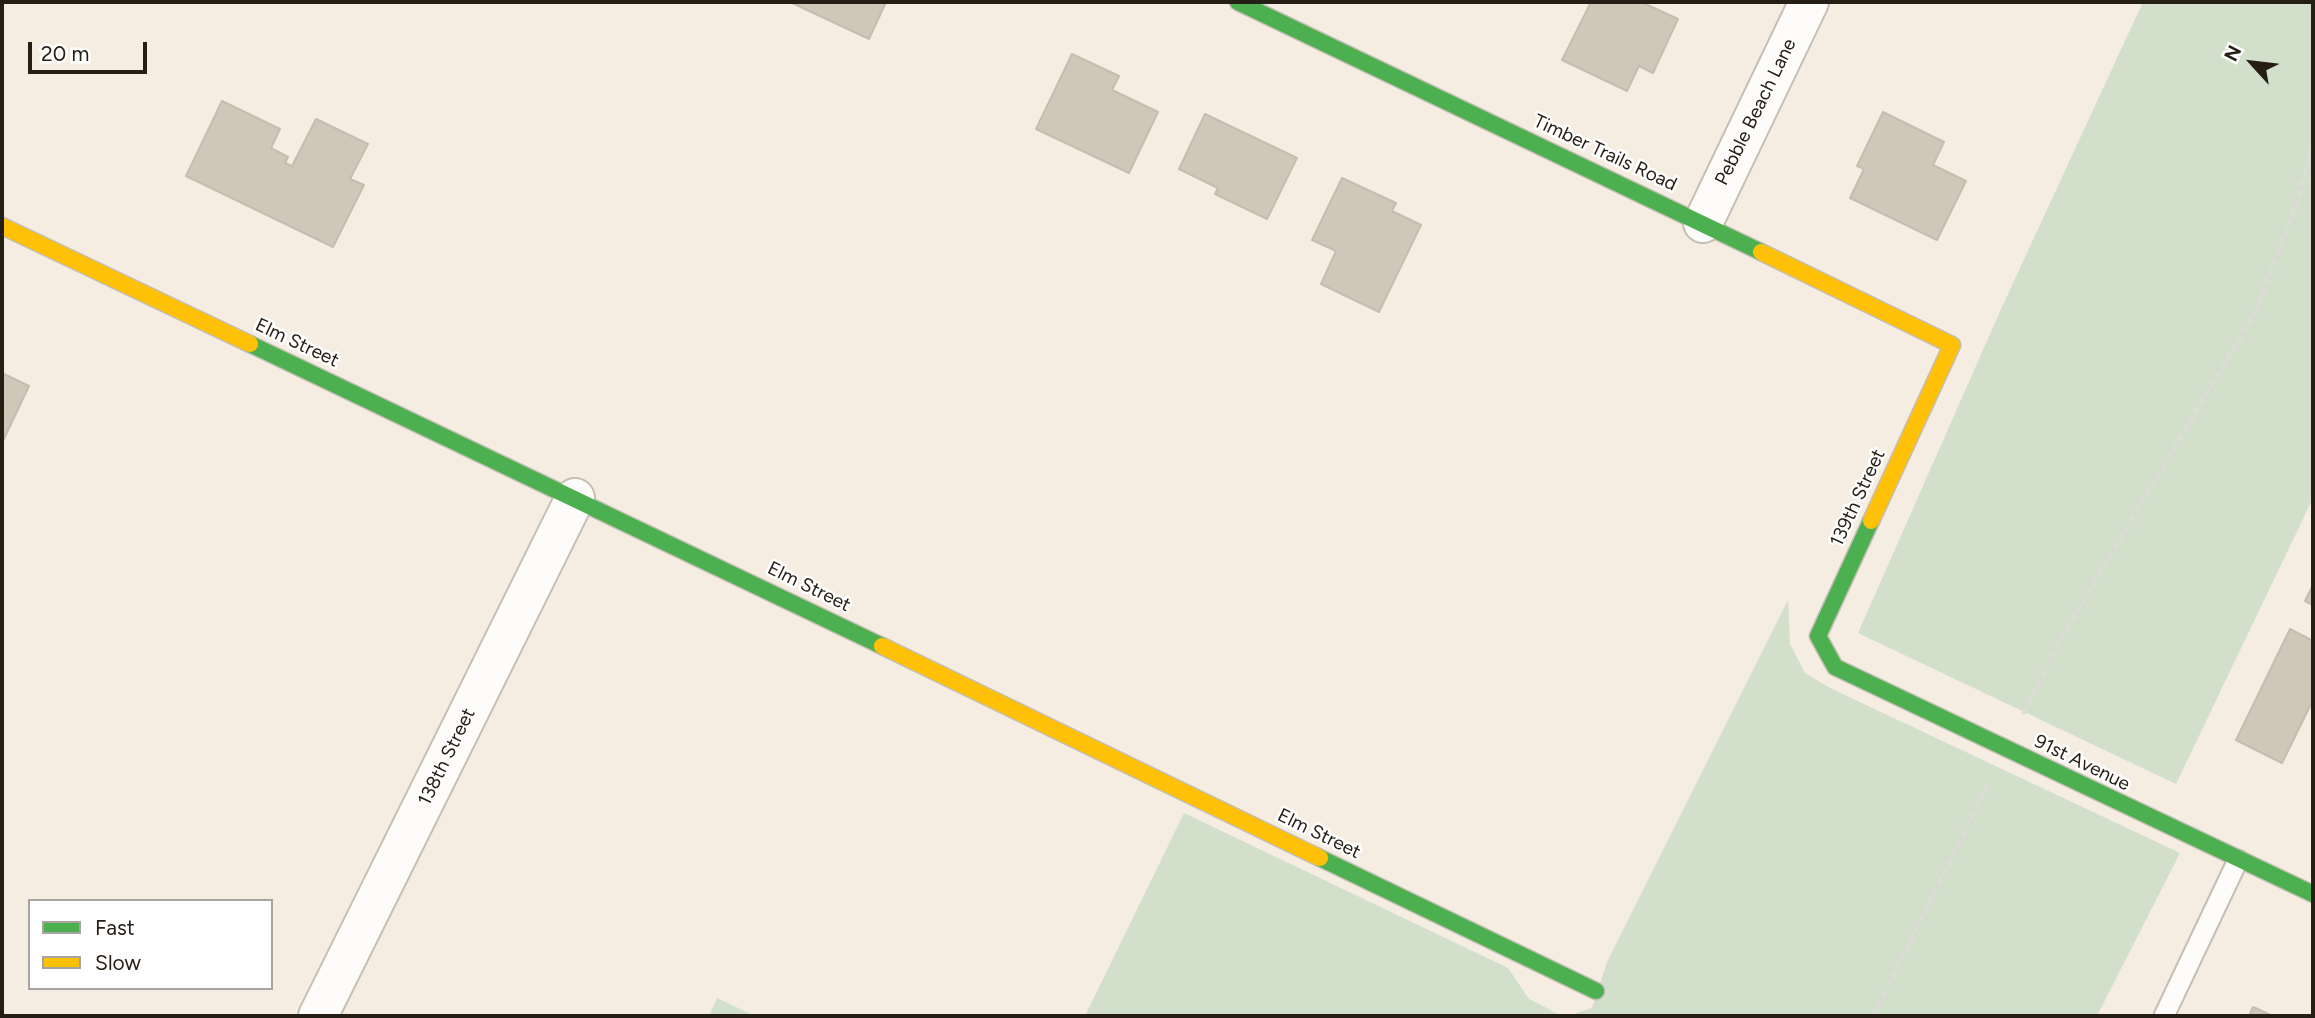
<!DOCTYPE html>
<style>
body{margin:0}
#map{position:relative;width:2315px;height:1018px;overflow:hidden;background:#f5ede1;font-family:Figtree,sans-serif}
canvas{display:block}
.frame{position:absolute;inset:0;border:4px solid #241e14;pointer-events:none}
.legend{position:absolute;left:28px;top:899px;width:245px;height:91px;box-sizing:border-box;background:#fefefe;border:2px solid #a7a4a0;margin:0;padding:9px 12px;list-style:none;font-size:21px;color:#241e14}
.legend li{display:flex;align-items:center;gap:14px;height:35px}
.legend b{width:35px;border:2px solid #a7a4a0}
.north{position:absolute;left:2217px;top:28px;width:70px;height:70px;-webkit-text-stroke:5px #fefefe;paint-order:stroke;rotate:297deg;font-size:19px;font-weight:700;line-height:28px;text-align:center;color:#241e14}
.north::after{content:'';display:block;margin:auto;width:24px;height:32px;background:#241e14;clip-path:polygon(50% 0,100% 100%,50% 72%,0 100%)}
.scale{position:absolute;left:28px;top:42px;width:119px;height:32px;box-sizing:border-box;border:4px solid #241e14;border-top:0;padding-left:9px;font-size:21px;line-height:24px;white-space:nowrap;color:#241e14;-webkit-text-stroke:5px #fefefe;paint-order:stroke}
</style>
<div id="map">
<canvas width="2315" height="1018"></canvas>
<div class="frame"></div>
<ul class="legend">
<li><b style="height:9px;background:#4caf50"></b>Fast</li>
<li><b style="height:9px;background:#ffc107"></b>Slow</li>
</ul>
<div class="north">N</div>
<div class="scale">20 m</div>
</div>
<script>
const context = document.querySelector('canvas').getContext('2d');
context.lineJoin = 'round';
function fillPath(path, color) {
  context.fillStyle = color;
  context.fill(path, 'evenodd');
}
function toPath(rows) {
  const path = new Path2D();
  for (const r of rows) {
    path.moveTo(r[0], r[1]);
    for (let i = 2; i < r.length; i += 2) path.lineTo(r[i], r[i + 1]);
  }
  return path;
}
function trace(path, color, width, dash) {
  context.strokeStyle = color;
  context.lineWidth = width;
  context.lineCap = dash ? 'butt' : 'round';
  context.setLineDash(dash || []);
  context.stroke(path);
}
function label(font, color, halo, rows, align = 'center') {
  context.font = font + ' Figtree,sans-serif';
  context.lineWidth = 5;
  context.setLineDash([]);
  context.textBaseline = 'middle';
  context.strokeStyle = halo;
  context.fillStyle = color;
  for (const [text, x, y, turn = 0] of rows) {
    context.save();
    context.translate(x, y);
    context.rotate((+turn || 0) * Math.PI / 180);
    context.textAlign = isNaN(turn) ? turn : align;
    if (halo) context.strokeText(text, 0, 0);
    context.fillText(text, 0, 0);
    context.restore();
  }
}
const green = toPath([
 [2143,2,2313,2,2313,498,2176,784,1858,633,2002,307],
 [1788,600,1790,644,1805,673,1830,688,2180,853,2097,1016,1567,1016,1592,1008,1607,962],
 [1184,813,1508,968,1529,999,1562,1016,1085,1016],
 [717,998,755,1016,709,1016]
]);
const building = toPath([
 [790,2,886,2,869,39,790,2],
 [1591,2,1641,2,1678,19,1653,73,1639,66,1627,91,1562,60,1591,2],
 [1072,54,1119,76,1112,90,1158,112,1129,173,1036,129,1072,54],
 [222,101,280,129,271,148,288,157,285,163,292,166,316,119,368,144,350,179,364,185,333,247,186,176,222,101],
 [1883,112,1944,142,1933,165,1966,181,1937,240,1850,198,1864,169,1857,166,1883,112],
 [1205,114,1297,158,1267,219,1215,194,1218,188,1179,169,1205,114],
 [1342,178,1396,203,1392,211,1421,225,1379,312,1321,284,1336,251,1312,240,1342,178],
 [2,373,29,386,2,443,2,373],
 [2313,585,2313,605,2305,601,2313,585],
 [2290,629,2313,641,2313,700,2282,763,2236,740,2290,629],
 [2253,1007,2273,1016,2249,1016,2253,1007]
]);
const path = toPath([
 [2023,714,2062,637,2256,311,2297,203,2313,143],
 [1873,1016,1988,784]
]);
const lane = toPath([
 [2164,1016,2238,860]
]);
const street = toPath([
 [1703,223,1809,2],
 [318,1016,575,498]
]);
const fast = toPath([
 [1238,2,1761,252],
 [250,344,882,646],
 [1871,521,1818,636,1835,667,2313,894],
 [1320,858,1596,991]
]);
const slow = toPath([
 [2,226,250,344],
 [1761,252,1952,345,1871,521],
 [882,646,1320,858]
]);
const streetNames = [
 ["Pebble Beach Lane",1756,112,-64],
 ["Timber Trails Road",1605,153,25],
 ["Elm Street",297,343,25],
 ["139th Street",1858,498,-65],
 ["Elm Street",809,587,26],
 ["138th Street",447,757,-64],
 ["91st Avenue",2082,763,26],
 ["Elm Street",1319,834,26]
];
fillPath(green, '#d1dfcb');
fillPath(building, '#d1c7b8');
trace(building, '#c4bdb3', 2);
trace(lane, '#c5beb4', 23);
trace(street, '#c5beb4', 42);
trace(fast, '#c5beb4', 19);
trace(slow, '#c5beb4', 19);
trace(path, '#dedcd8', 4.5, [7, 3.5]);
trace(lane, '#fefcfa', 19);
trace(street, '#fefcfa', 38);
trace(fast, '#4caf50', 16);
trace(slow, '#ffc107', 16);
label('19px', '#241e14', '#fefefe', streetNames);
</script>
